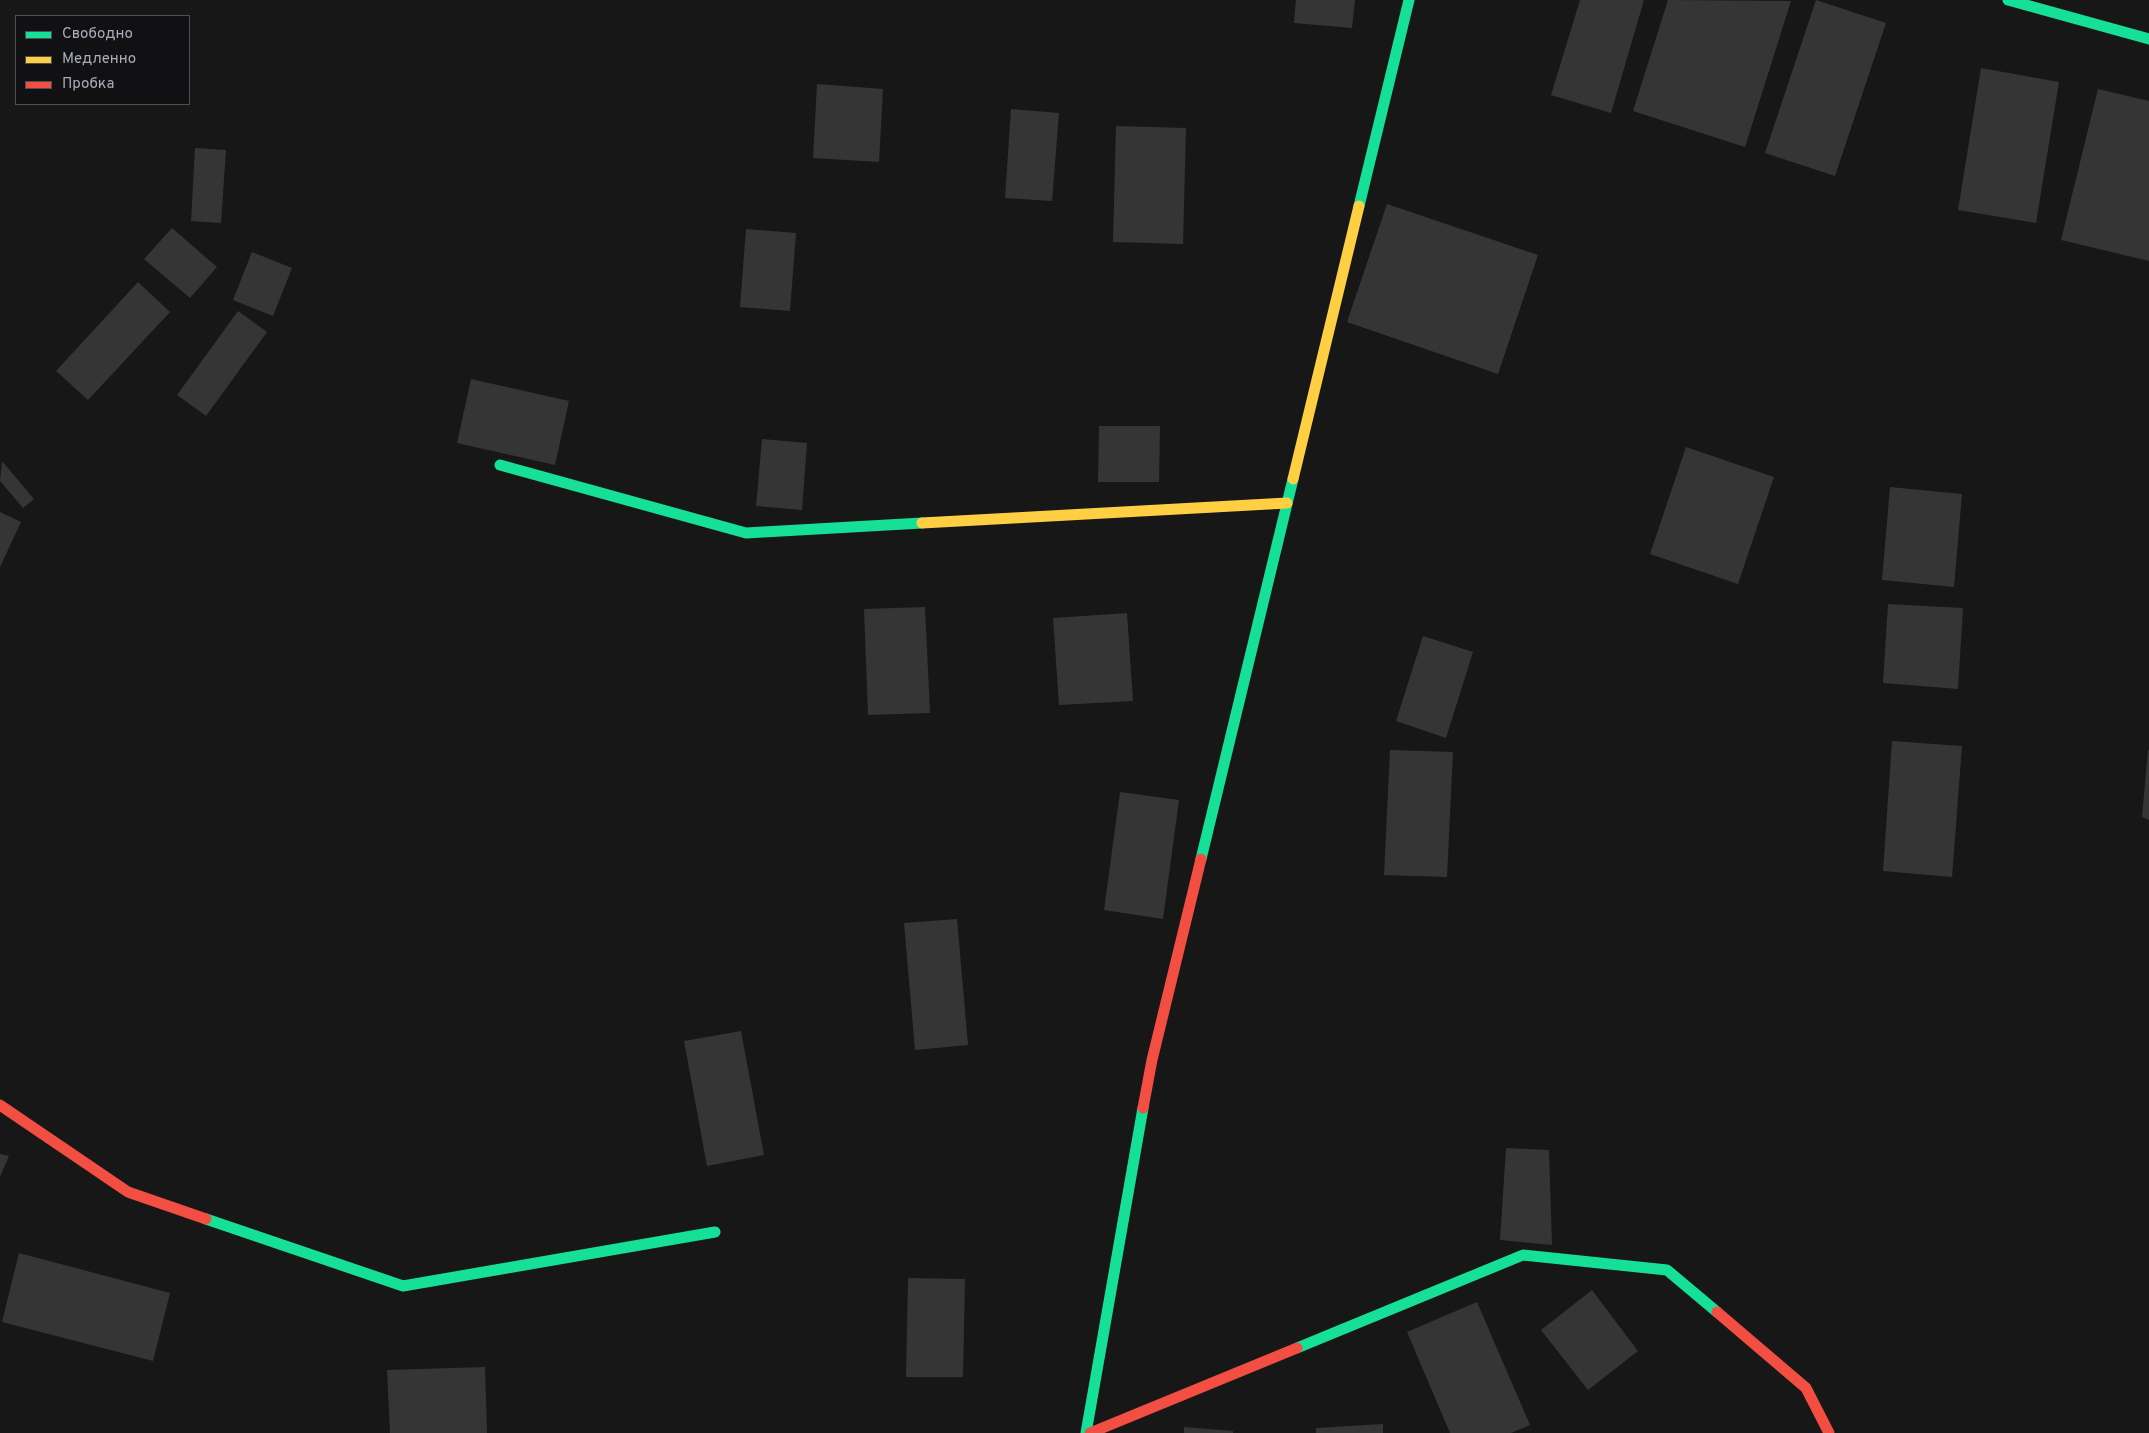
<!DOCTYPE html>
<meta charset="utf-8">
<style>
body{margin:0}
#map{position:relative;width:2149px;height:1433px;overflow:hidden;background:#171717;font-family:Overpass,sans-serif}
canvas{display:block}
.legend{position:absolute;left:15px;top:15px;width:175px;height:90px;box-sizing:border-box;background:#111113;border:1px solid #4d4f55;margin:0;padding:6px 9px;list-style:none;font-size:15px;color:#a8adb8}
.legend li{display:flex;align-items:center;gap:10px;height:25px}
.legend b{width:25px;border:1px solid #4d4f55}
</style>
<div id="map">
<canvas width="2149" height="1433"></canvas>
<ul class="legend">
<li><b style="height:6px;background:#16e098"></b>Свободно</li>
<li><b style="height:6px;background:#ffcf43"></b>Медленно</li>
<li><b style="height:6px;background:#f24e42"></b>Пробка</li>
</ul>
</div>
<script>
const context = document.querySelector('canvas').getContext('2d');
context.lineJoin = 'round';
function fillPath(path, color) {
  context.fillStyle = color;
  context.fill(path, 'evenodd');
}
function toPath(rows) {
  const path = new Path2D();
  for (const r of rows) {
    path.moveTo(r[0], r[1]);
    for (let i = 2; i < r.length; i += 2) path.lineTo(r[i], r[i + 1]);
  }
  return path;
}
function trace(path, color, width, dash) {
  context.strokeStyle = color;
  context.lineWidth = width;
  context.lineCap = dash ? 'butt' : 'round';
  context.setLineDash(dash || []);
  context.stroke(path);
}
const building = toPath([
 [1296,0,1355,0,1352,28,1294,23],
 [1580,0,1644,0,1611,113,1551,95],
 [1668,0,1791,1,1745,147,1633,111],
 [1816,0,1886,23,1835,176,1765,153],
 [1981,68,2059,82,2036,223,1958,210],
 [817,84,883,89,879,162,813,158],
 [2098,89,2149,101,2149,261,2061,240],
 [1011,109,1059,113,1052,201,1005,198],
 [1116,126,1186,128,1183,244,1113,242],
 [195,148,226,150,221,223,191,221],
 [1387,204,1538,255,1498,374,1347,322],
 [172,228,217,267,190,298,144,259],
 [746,229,796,233,790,311,740,307],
 [252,252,292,268,273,316,233,300],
 [138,282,170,312,88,400,56,371],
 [238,311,267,332,206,416,177,395],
 [471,379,569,401,555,465,457,443],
 [1099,426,1160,426,1159,482,1098,482],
 [762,439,807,443,802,510,756,506],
 [1686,447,1774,477,1738,584,1650,554],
 [2,461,34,499,23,508,0,481],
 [1890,487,1962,494,1954,587,1882,580],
 [0,512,21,522,0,567],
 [1888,604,1963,608,1958,689,1883,683],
 [925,607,930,713,868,715,864,609],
 [1127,613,1133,701,1059,705,1053,618],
 [1423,636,1473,652,1446,738,1396,721],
 [1892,741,1962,746,1952,877,1883,871],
 [1390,750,1453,752,1447,877,1384,875],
 [2148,750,2149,750,2149,820,2142,817],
 [1120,792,1179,800,1163,919,1104,910],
 [957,919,968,1045,915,1050,904,923],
 [741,1031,764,1155,707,1166,684,1041],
 [1506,1148,1549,1150,1552,1245,1500,1240],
 [0,1154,9,1156,0,1177],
 [19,1253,170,1293,153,1361,2,1322],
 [908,1278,965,1279,963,1377,906,1377],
 [1592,1290,1638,1351,1588,1390,1541,1330],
 [1477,1302,1530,1425,1511,1433,1450,1433,1407,1332],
 [485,1367,487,1433,390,1433,387,1370],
 [1383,1424,1383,1433,1316,1433,1316,1428],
 [1184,1427,1233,1431,1233,1433,1184,1433]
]);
const fast = toPath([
 [2008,0,2149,39],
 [1359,206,1409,0],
 [500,465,746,533,922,523],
 [1201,859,1293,479],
 [206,1219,403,1286,715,1232],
 [1297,1348,1523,1255,1667,1270,1717,1312],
 [1086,1433,1143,1108]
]);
const slow = toPath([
 [1293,479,1359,206],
 [922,523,1287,503]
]);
const jam = toPath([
 [0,1105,128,1192,206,1219],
 [1143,1108,1152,1060,1201,859],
 [1717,1312,1806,1388,1829,1433],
 [1090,1433,1297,1348]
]);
fillPath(building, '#353536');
trace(fast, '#16e098', 11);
trace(slow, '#ffcf43', 11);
trace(jam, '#f24e42', 11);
</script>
